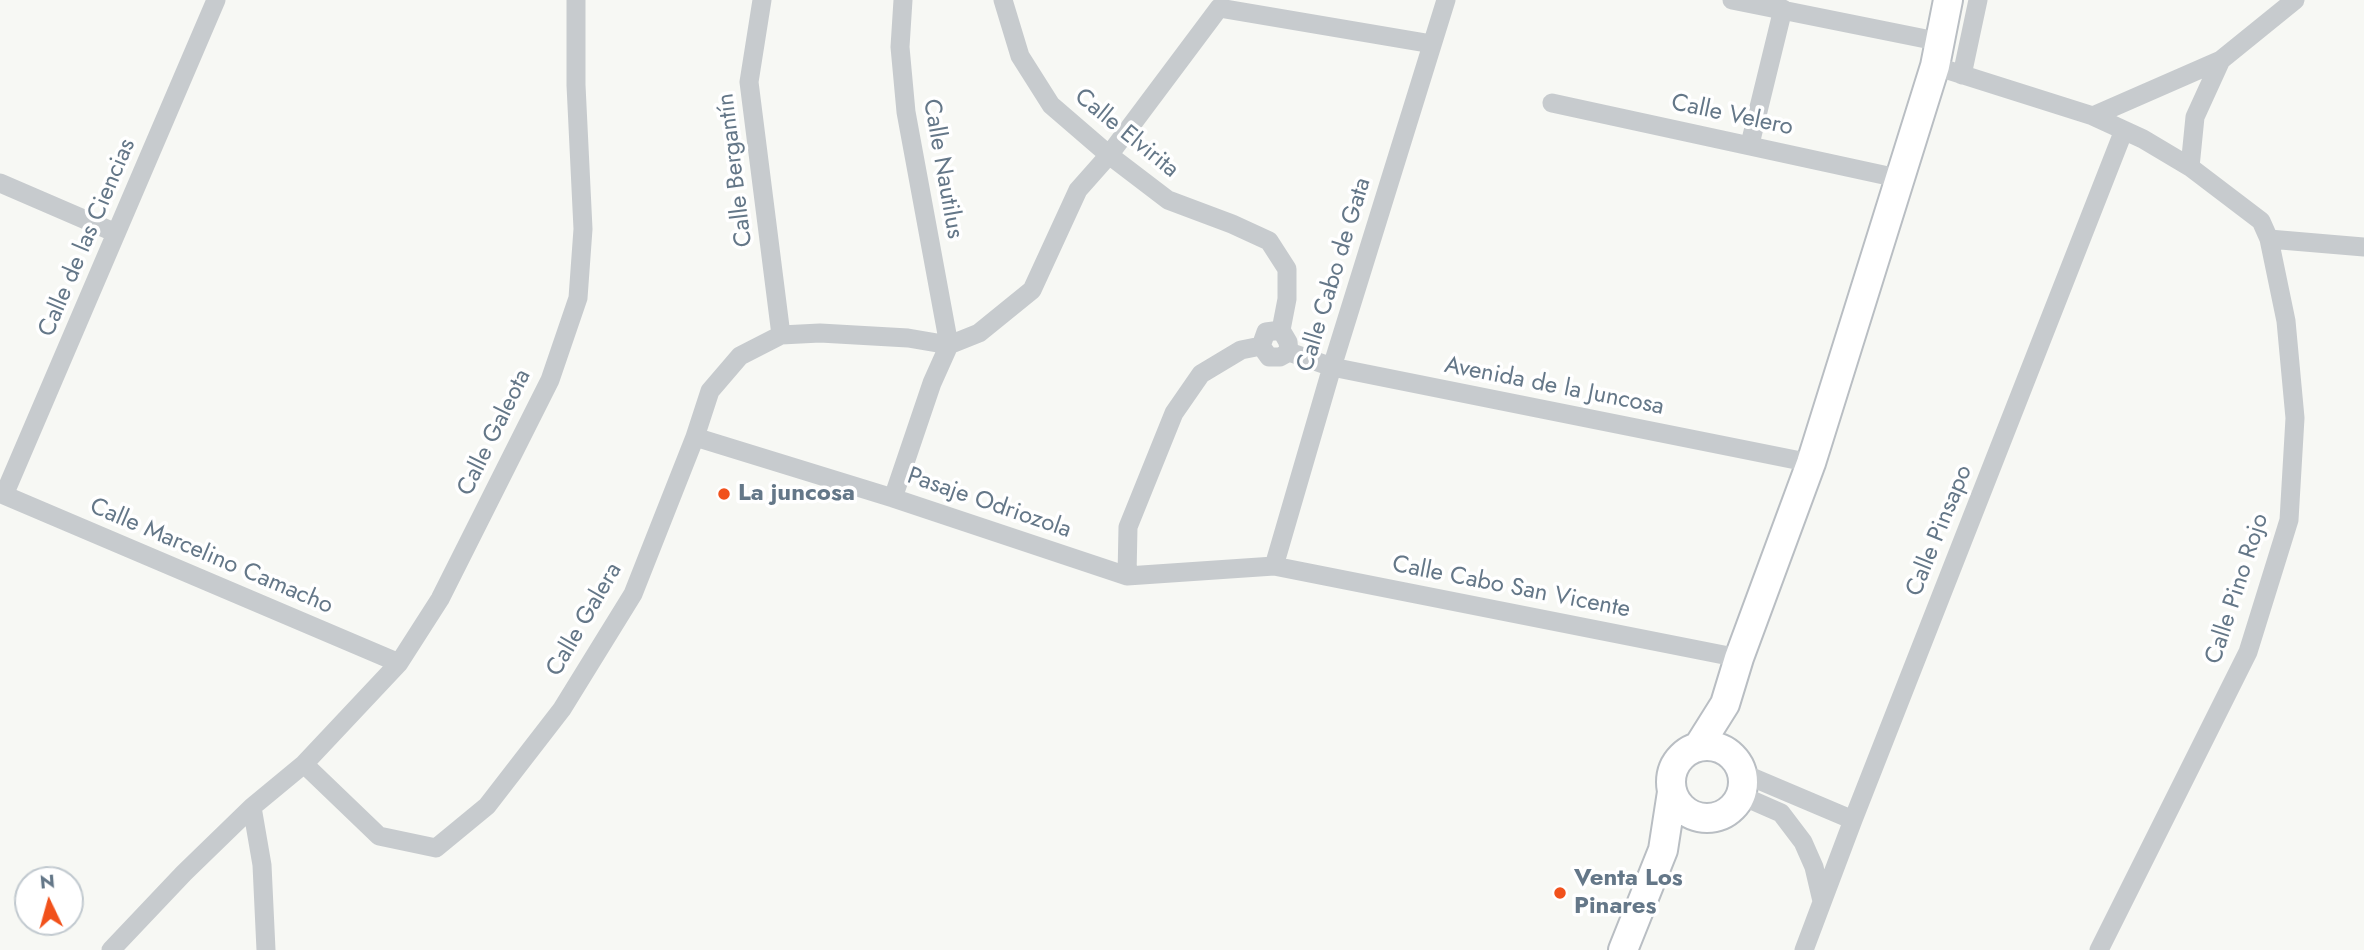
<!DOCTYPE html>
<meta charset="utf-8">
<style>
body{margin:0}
#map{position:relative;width:2364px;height:950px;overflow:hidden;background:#f7f8f4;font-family:Jost,sans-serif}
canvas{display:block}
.north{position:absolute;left:14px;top:866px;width:70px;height:70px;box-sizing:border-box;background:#fff;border:2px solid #c1c9cf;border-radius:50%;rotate:355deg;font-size:19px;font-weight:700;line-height:28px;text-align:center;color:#647788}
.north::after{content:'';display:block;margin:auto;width:24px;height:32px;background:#f1511b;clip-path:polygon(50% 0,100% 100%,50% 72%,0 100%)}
</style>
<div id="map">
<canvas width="2364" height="950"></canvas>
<div class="north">N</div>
</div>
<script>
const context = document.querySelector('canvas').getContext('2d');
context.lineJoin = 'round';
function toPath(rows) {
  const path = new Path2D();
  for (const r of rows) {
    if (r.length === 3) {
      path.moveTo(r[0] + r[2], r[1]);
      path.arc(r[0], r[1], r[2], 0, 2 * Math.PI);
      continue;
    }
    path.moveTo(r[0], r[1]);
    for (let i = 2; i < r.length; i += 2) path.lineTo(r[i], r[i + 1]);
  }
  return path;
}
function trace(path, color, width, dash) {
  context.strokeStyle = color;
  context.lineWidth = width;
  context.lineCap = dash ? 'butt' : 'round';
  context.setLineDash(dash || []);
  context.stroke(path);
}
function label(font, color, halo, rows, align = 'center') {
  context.font = font + ' Jost,sans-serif';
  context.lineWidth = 7;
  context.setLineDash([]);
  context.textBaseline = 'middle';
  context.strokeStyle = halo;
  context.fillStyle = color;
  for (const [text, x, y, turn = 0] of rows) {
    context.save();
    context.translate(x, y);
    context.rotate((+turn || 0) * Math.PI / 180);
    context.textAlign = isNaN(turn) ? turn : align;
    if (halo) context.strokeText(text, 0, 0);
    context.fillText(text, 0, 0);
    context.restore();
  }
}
const street = toPath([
 [216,0,4,495,399,663],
 [762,0,749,82,781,335],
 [903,0,900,47,906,112,949,345],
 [1003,0,1020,56,1051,105,1109,155,1168,200,1232,224,1269,241,1287,269,1287,299,1281,330],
 [1732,0,1941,42],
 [2221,60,2295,0],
 [1935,66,2093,116],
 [1962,75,1978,0],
 [1552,103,1902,179],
 [1750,144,1783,9],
 [0,183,116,233],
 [2269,239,2364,247],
 [1281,330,1288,342,1289,352,1280,357,1269,357,1261,346,1266,332,1281,330],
 [1289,352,1332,367,1811,463],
 [695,437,893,498,1127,576,1274,566,1739,658],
 [893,498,932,383,949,345,979,333,1032,290,1078,190,1109,155,1219,8,1432,44],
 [1274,566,1332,367,1446,0],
 [1127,576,1128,527,1174,413,1201,374,1241,350,1261,346],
 [304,764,379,836,436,848,487,806,562,709,633,594,695,437,710,391,740,356,781,335,820,333,908,338,949,345],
 [1742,773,1853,820],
 [1740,795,1781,813,1803,842,1814,867,1822,901],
 [252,807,262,865,266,950],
 [111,950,184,873,252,807,304,764,399,663,440,599,550,380,578,298,583,229,576,85,576,0],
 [1804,950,1853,820,2124,130],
 [2099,950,2248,652,2289,520,2295,418,2286,321,2269,239,2261,221,2190,167,2143,139,2093,116,2221,60,2195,117,2190,167]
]);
const secondary = toPath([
 [1707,782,36],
 [1698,747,1725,704,1739,658,1811,463,1935,66,1948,0],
 [1623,950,1663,850,1672,792]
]);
const markers = [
 [724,494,7,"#f1511b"],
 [1560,893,7,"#f1511b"]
];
const streetNames = [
 ["Calle Velero",1732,116,12],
 ["Calle Elvirita",1126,134,39],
 ["Calle Nautilus",942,169,80],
 ["Calle Bergantín",736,170,-97],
 ["Calle de las Ciencias",88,238,-67],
 ["Calle Cabo de Gata",1335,275,-73],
 ["Avenida de la Juncosa",1554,387,11],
 ["Calle Galeota",495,433,-64],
 ["Pasaje Odriozola",989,504,19],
 ["Calle Pinsapo",1940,531,-68],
 ["Calle Marcelino Camacho",211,557,23],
 ["Calle Cabo San Vicente",1511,588,11],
 ["Calle Pino Rojo",2238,589,-72],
 ["Calle Galera",585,620,-60]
];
const poiNames = [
 ["La juncosa",738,494],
 ["Venta Los",1574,879],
 ["Pinares",1574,907]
];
trace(secondary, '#b9bec3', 32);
trace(street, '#c7cbce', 19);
trace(secondary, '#fff', 28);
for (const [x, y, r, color] of markers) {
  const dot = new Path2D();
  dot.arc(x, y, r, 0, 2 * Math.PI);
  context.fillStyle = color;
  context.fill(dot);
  trace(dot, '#fff', 2.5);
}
label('24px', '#647788', '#fff', streetNames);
label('bold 24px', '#647788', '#fff', poiNames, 'left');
</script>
